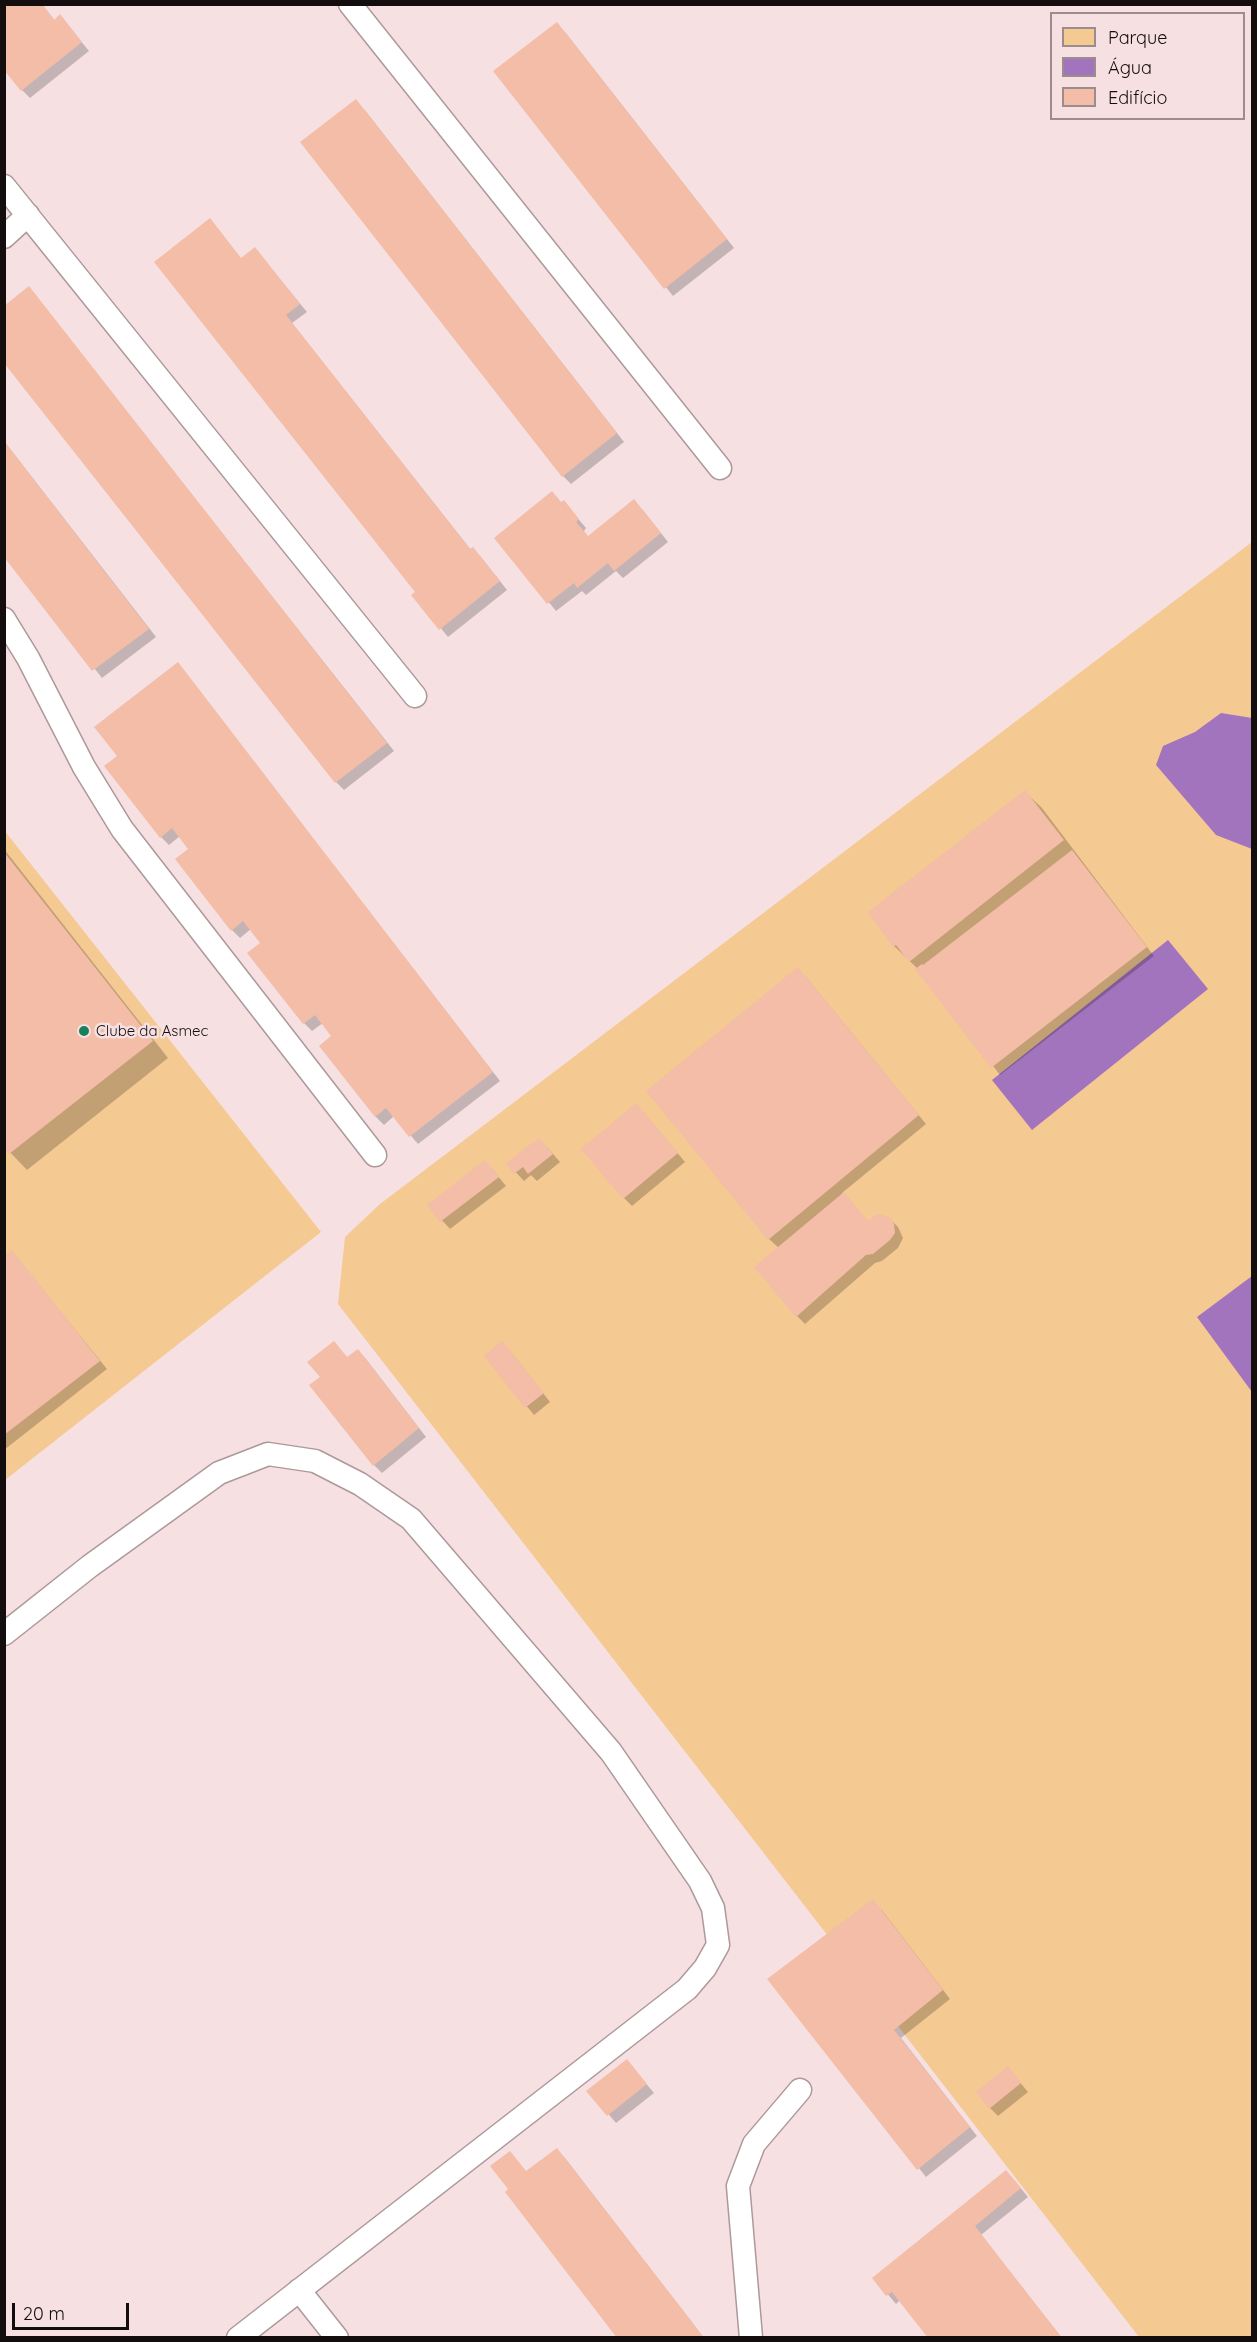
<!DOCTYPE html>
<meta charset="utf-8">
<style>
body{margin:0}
#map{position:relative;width:1257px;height:2342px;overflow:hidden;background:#f6e0e2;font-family:Quicksand,sans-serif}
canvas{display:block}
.frame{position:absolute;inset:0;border:6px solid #140d0e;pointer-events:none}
.legend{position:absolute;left:1050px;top:12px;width:195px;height:108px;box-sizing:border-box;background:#f6e0e2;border:2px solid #9c8c8d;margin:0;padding:8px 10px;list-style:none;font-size:18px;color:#140d0e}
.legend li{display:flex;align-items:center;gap:12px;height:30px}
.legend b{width:30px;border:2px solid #9c8c8d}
.scale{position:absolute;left:12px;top:2303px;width:117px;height:27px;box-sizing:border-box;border:3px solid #140d0e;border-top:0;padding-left:8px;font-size:18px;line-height:21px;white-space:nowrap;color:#140d0e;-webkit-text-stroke:4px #f6e0e2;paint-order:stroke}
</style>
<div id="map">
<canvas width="1257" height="2342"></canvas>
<div class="frame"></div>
<ul class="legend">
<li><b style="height:16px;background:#f4c992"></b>Parque</li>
<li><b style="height:16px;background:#a274bd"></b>Água</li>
<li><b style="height:16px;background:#f3bda7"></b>Edifício</li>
</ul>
<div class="scale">20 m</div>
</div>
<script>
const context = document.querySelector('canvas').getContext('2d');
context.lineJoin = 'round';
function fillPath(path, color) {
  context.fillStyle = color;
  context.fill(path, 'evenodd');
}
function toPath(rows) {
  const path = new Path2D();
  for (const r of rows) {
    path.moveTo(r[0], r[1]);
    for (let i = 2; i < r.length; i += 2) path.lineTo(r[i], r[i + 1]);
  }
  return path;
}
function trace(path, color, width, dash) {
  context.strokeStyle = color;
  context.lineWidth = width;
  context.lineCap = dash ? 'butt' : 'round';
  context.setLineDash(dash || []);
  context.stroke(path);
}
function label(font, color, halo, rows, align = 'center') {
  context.font = font + ' Quicksand,sans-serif';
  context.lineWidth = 5;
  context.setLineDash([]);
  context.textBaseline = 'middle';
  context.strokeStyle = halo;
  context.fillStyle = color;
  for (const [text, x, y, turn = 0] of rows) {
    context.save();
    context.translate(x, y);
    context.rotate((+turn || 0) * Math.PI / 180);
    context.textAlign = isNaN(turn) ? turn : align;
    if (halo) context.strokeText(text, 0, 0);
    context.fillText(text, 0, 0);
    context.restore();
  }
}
const green = toPath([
 [1252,542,1252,2337,1139,2337,338,1304,345,1237,380,1204],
 [4,830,321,1232,5,1480,4,1480]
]);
const water = toPath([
 [1221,713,1252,718,1252,849,1216,835,1156,765,1163,746,1195,732],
 [1168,940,1208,989,1032,1130,992,1080],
 [1252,1276,1252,1392,1197,1317]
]);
const shadow = toPath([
 [42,4,55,21,60,16,89,51,30,98,22,90],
 [565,32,734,248,673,296,496,72],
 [364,109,624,442,571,484,563,476],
 [255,249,307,312,292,323,471,550,481,557,507,590,448,637,414,595,417,593,242,259],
 [29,288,394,751,344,790,336,782],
 [4,441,156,637,102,678,4,554],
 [564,502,586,528,584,531,588,537,642,509,668,542,623,578,616,571,586,595,582,591,556,611,497,538],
 [178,664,500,1081,418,1144,394,1116,384,1125,376,1117,321,1046,333,1036,323,1023,312,1031,304,1023,262,943,251,929,240,938,232,930,190,849,180,836,169,845,161,837,119,756],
 [1025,792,1042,808,1154,956,1000,1075,918,969,894,946,870,912],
 [4,849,168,1058,27,1170,4,1146],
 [806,977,926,1124,842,1193,868,1222,889,1218,898,1227,903,1238,898,1248,882,1261,875,1263,805,1324,797,1316,779,1248,769,1239],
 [644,1113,685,1162,632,1206,624,1198],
 [547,1147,560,1162,537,1181,531,1175,524,1181,508,1164],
 [493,1170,506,1186,450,1229,429,1206],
 [12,1252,107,1369,4,1450,4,1258],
 [334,1343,348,1358,358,1351,366,1359,426,1437,382,1473,374,1465,322,1378],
 [510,1351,550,1402,534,1415,486,1356],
 [881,1909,950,1999,901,2038,977,2136,926,2177,770,1980],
 [627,2061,654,2093,616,2123,589,2091],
 [1008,2068,1028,2092,998,2116,990,2108],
 [557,2150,565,2158,704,2338,618,2338,510,2189,510,2153,527,2173],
 [1014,2180,1028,2197,981,2235,1062,2338,930,2338,900,2300,896,2304,874,2278]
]);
const building = toPath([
 [4,4,42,4,54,20,60,14,82,42,21,91,4,70],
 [557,22,727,239,664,289,493,71],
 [356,99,617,433,562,477,300,142],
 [210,218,241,258,255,247,300,304,286,315,470,549,473,547,500,581,439,630,411,595,415,592,154,262],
 [29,286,387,743,335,783,4,363,4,306],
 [4,441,149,629,92,671,4,557],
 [552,491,561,502,564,500,579,519,576,522,588,536,634,499,661,533,614,571,608,563,577,588,574,583,547,604,494,538],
 [178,662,493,1072,409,1137,386,1108,375,1117,319,1046,331,1036,315,1015,303,1024,247,953,260,943,243,921,231,931,175,859,188,849,172,828,160,838,104,766,117,756,94,727],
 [1025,790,1064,840,909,962,896,945,893,947,868,912],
 [1072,850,1147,947,991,1068,915,969,922,964,923,965],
 [4,852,153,1041,9,1154,4,1148],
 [798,967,919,1115,768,1240,646,1091],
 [636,1103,678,1153,623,1199,581,1149],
 [539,1138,553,1154,528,1174,523,1167,514,1174,506,1163],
 [485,1160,499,1177,440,1222,427,1205],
 [844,1192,868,1221,877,1214,890,1217,894,1224,895,1233,890,1240,873,1254,866,1255,796,1317,754,1267],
 [12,1250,100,1361,4,1435,4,1256],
 [334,1341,347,1357,358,1349,419,1428,373,1466,309,1385,320,1377,307,1362],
 [502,1341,544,1393,525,1408,484,1356],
 [873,1899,943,1990,894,2030,970,2127,917,2170,767,1979],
 [627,2059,647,2084,607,2116,586,2091],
 [1008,2066,1021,2083,989,2109,976,2092],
 [557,2148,689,2318,704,2338,617,2338,505,2192,508,2189,490,2166,510,2151,526,2171],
 [1006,2170,1021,2188,975,2226,1062,2338,928,2338,892,2292,886,2296,872,2278]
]);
const lane = toPath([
 [350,4,720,468],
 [4,186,415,696],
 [4,237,28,215],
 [4,619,28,658,84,767,122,829,375,1155],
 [4,1634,90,1566,219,1473,268,1454,315,1461,360,1484,411,1519,611,1752,700,1881,713,1908,718,1945,705,1968,687,1989,238,2338],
 [299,2290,337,2338],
 [751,2338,738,2186,754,2144,800,2090]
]);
const markers = [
 [84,1031,6,"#18815c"]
];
const poiNames = [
 ["Clube da Asmec",96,1031]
];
fillPath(green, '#f4c992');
fillPath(water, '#a274bd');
fillPath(shadow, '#0003');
fillPath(building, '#f3bda7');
trace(lane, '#ad989a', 25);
trace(lane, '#fff', 22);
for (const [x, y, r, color] of markers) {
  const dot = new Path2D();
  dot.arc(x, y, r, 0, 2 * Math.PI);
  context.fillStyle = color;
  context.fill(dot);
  trace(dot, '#f6e0e2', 2);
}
label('15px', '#140d0e', '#f6e0e2', poiNames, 'left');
</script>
